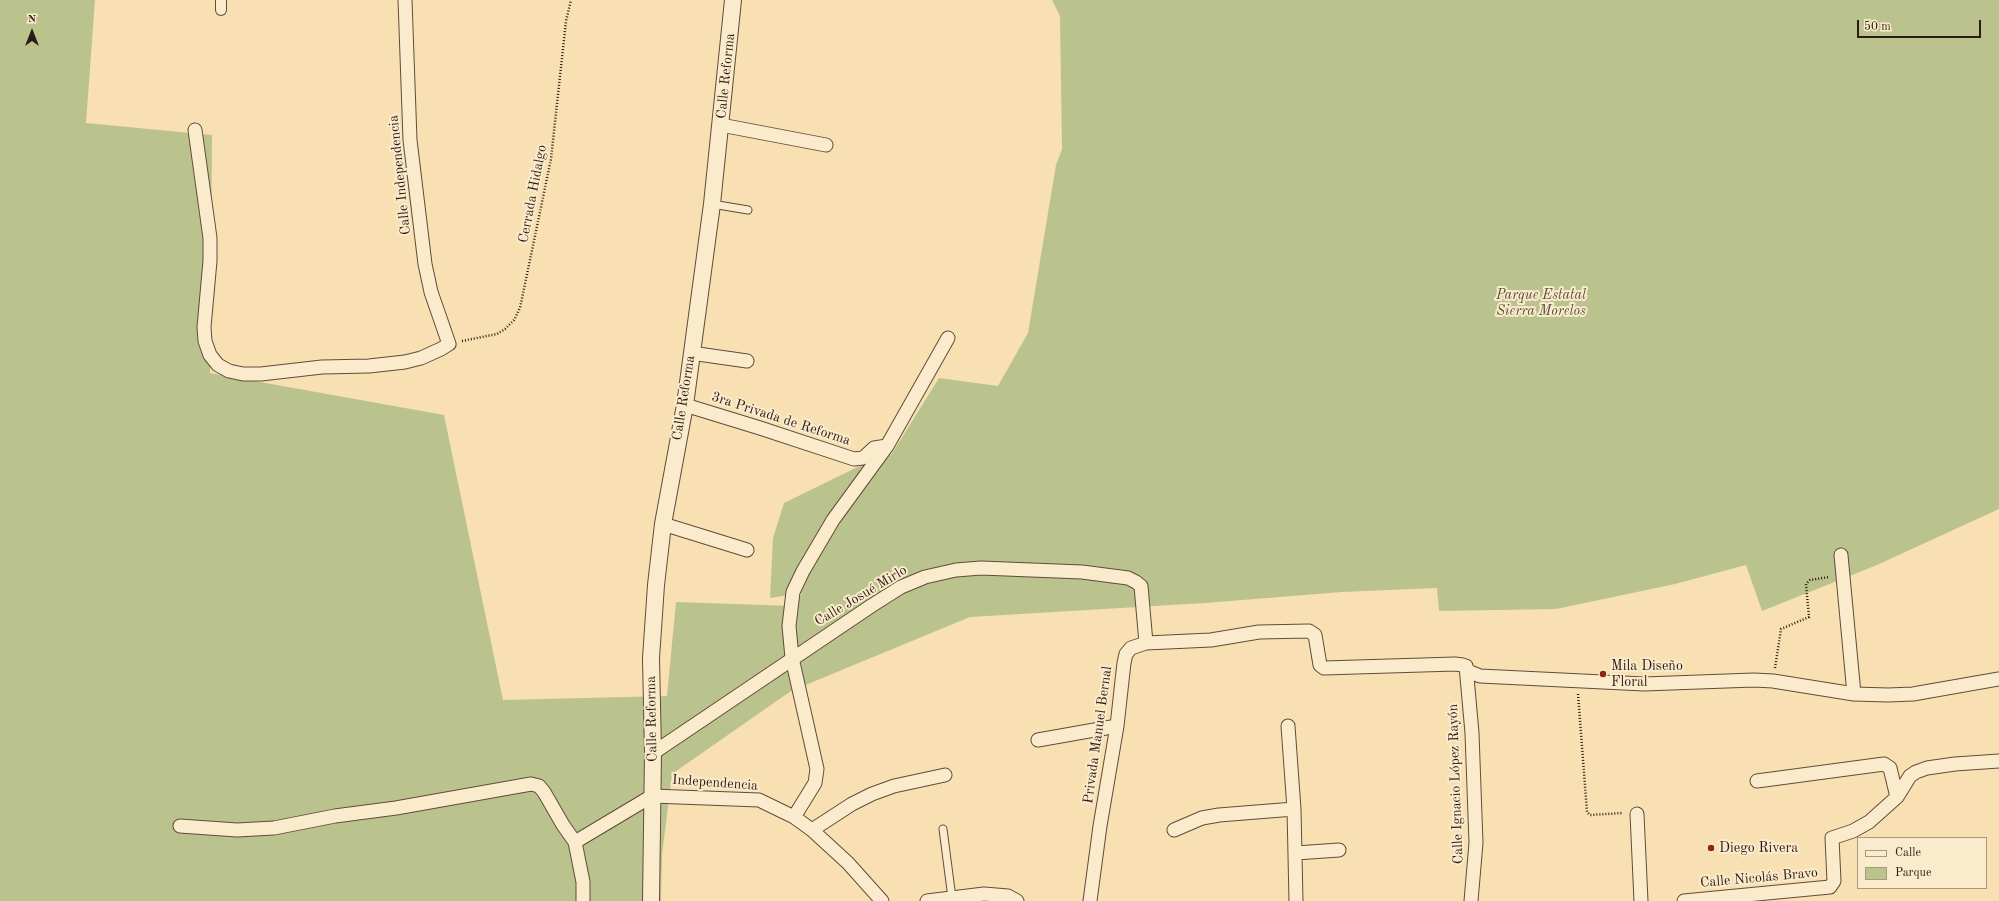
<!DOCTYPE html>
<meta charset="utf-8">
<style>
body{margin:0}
#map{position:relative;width:1999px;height:901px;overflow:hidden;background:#f8e0b2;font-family:"Old Standard TT",serif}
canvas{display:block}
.legend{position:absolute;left:1857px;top:837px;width:130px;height:52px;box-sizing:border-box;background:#faebcd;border:1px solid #a89882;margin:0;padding:5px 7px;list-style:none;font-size:12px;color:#2d1b12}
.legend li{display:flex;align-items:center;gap:8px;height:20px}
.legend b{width:20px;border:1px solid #a89882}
.north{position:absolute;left:12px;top:12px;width:40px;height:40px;-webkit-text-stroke:3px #faebcd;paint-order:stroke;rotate:0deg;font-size:11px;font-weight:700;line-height:16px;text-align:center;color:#2d1b12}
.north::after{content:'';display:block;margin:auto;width:14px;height:18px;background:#2d1b12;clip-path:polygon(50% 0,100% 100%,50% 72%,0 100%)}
.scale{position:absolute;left:1857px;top:20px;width:124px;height:18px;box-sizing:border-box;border:2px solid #2d1b12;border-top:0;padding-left:5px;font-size:12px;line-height:14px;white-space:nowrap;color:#2d1b12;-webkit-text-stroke:3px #faebcd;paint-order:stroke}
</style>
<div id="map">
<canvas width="1999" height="901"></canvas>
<ul class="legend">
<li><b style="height:5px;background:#faebcd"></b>Calle</li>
<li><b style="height:11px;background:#bac38e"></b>Parque</li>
</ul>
<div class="north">N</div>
<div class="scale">50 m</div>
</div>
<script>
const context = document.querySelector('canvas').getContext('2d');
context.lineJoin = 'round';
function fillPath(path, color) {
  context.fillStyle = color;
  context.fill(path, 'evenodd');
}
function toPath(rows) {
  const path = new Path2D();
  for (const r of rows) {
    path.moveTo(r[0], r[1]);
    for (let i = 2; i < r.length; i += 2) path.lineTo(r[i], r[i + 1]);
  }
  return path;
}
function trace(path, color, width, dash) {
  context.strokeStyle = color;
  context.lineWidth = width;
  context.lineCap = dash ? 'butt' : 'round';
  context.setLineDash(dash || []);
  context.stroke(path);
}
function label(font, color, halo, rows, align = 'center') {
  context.font = font + ' "Old Standard TT",serif';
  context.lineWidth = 4;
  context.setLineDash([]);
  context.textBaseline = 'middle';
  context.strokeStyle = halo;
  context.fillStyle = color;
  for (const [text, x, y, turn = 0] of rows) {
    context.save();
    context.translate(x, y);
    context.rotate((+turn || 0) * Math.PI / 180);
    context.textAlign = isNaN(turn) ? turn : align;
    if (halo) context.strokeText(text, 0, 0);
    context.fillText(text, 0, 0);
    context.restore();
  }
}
const green = toPath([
 [0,0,95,0,86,123,212,135,210,373,444,415,503,700,667,696,676,602,794,606,802,593,770,598,773,538,784,503,878,457,891,455,939,378,998,386,1028,333,1056,165,1062,149,1060,16,1052,0,1999,0,1999,509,1877,565,1762,611,1746,565,1675,584,1556,609,1439,611,1437,588,1342,592,1205,603,970,617,791,691,672,774,662,855,661,901,0,901]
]);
const path = toPath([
 [462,341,497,334,505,329,514,320,520,308,551,159,566,21,571,0],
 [1775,668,1781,629,1809,617,1806,584,1810,580,1829,577],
 [1578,694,1587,812,1590,815,1623,813]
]);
const service = toPath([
 [712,204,748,210],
 [943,829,952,898]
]);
const pedestrian = toPath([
 [221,10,221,0]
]);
const minor = toPath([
 [721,125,826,145],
 [195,130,210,238,210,261,204,327,205,341,210,355,218,365,229,371,243,374,261,374,322,367,369,366,405,362,421,358,441,349,449,344,431,292,425,264,410,140,405,0],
 [691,353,747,361],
 [685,405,760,428,854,459,863,458,874,448,887,446],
 [663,524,747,550],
 [1841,555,1854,694],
 [1146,643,1211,640,1259,632,1309,631,1315,635,1320,665,1324,668,1455,664,1463,665,1470,672,1480,676,1644,684,1754,680,1773,681,1854,694,1888,695,1913,694,1999,679],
 [1466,666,1472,733,1476,843,1471,901],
 [1288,726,1294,809,1296,901],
 [1038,740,1117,726],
 [653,753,871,606,901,587,925,577,956,570,981,568,1082,572,1128,578,1136,582,1141,586,1146,643,1131,648,1126,654,1124,663,1117,726,1100,826,1090,901],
 [1757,781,1884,764,1890,768,1897,797],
 [1637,814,1641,901],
 [794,817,815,783,817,769,792,658,789,626,793,592,803,571,833,520,887,446,948,338],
 [180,826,237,830,274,828,335,816,396,808,531,784,539,786,544,792,563,825,575,842,583,882,583,901],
 [812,830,852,804,872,794,894,786,945,775],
 [1174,830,1202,818,1219,815,1294,809],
 [575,842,652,796,759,800,794,817,812,830,848,863,882,901],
 [1296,853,1339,850],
 [927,901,984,894,1008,896,1017,901],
 [1684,901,1830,887,1834,881,1832,838,1853,831,1869,822,1897,797,1910,776,1916,772,1927,768,1955,764,1999,761]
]);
const tertiary = toPath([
 [651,901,653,753,651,658,656,585,663,524,685,405,712,204,733,0]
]);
const markers = [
 [1603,674,4,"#8f2418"],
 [1711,848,4,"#8f2418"]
];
const streetNames = [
 ["Calle Reforma",726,76,-84],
 ["Calle Independencia",400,175,-96],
 ["Cerrada Hidalgo",533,194,-79],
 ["Calle Reforma",684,398,-81],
 ["3ra Privada de Reforma",781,419,18],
 ["Calle Josué Mirlo",861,596,-31],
 ["Calle Reforma",652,719,-91],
 ["Privada Manuel Bernal",1098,735,-82],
 ["Independencia",715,783,4],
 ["Calle Ignacio López Rayón",1456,784,-92],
 ["Calle Nicolás Bravo",1759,878,-5]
];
const parkNames = [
 ["Parque Estatal",1541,295],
 ["Sierra Morelos",1541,311]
];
const poiNames = [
 ["Mila Diseño",1611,666],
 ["Floral",1611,682],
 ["Diego Rivera",1719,848]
];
fillPath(green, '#bac38e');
trace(service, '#604c3a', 9);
trace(pedestrian, '#604c3a', 12);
trace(minor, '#604c3a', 15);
trace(tertiary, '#604c3a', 18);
trace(path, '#2d1b12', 2.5, [1, 2]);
trace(service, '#faebcd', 7);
trace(pedestrian, '#faebcd', 10);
trace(minor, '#faebcd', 13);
trace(tertiary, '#faebcd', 16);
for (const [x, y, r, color] of markers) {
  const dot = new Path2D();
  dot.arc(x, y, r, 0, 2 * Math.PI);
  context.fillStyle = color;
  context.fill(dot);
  trace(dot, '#faebcd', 1.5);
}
label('14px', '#2d1b12', '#faebcd', streetNames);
label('italic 14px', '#574d37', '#faebcd', parkNames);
label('14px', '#2d1b12', '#faebcd', poiNames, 'left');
</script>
